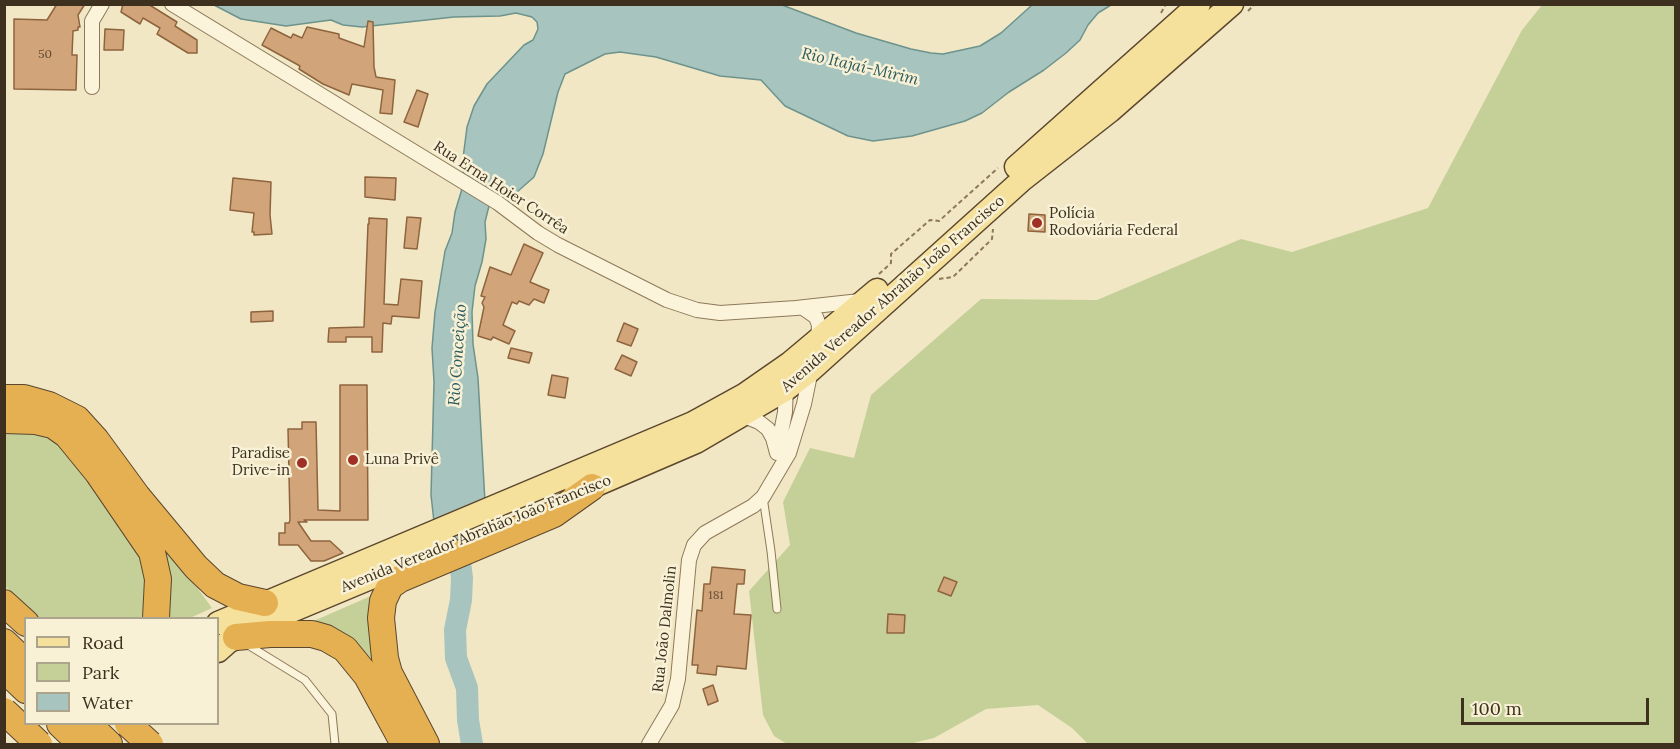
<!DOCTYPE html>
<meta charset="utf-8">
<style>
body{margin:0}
#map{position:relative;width:1680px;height:749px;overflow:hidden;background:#f1e7c5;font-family:Lora,serif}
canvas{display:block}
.frame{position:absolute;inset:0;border:6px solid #3d301f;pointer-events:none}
.legend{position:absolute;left:24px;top:617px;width:195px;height:108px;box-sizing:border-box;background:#f8f1d6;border:2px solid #ada48d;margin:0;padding:8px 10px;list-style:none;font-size:18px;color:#3d301f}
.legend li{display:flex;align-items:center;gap:12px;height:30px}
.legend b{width:30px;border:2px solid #ada48d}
.scale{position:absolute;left:1461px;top:698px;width:188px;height:27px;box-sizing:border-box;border:3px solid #3d301f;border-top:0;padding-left:8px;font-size:18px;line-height:21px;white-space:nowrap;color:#3d301f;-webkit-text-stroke:4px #f8f1d6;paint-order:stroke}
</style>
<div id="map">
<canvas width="1680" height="749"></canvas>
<div class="frame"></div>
<ul class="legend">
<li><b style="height:8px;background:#f5e19c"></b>Road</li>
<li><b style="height:16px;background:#c5d098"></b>Park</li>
<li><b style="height:16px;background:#a7c4be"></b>Water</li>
</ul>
<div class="scale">100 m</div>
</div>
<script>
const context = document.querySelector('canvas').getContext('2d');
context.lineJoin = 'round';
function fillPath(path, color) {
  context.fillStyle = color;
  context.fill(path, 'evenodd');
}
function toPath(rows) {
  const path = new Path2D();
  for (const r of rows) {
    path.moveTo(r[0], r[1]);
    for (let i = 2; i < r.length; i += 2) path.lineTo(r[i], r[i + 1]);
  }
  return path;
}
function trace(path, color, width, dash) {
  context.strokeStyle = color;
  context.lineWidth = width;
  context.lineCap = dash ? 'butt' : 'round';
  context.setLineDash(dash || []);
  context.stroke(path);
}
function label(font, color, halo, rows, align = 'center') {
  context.font = font + ' Lora,serif';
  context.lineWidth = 5;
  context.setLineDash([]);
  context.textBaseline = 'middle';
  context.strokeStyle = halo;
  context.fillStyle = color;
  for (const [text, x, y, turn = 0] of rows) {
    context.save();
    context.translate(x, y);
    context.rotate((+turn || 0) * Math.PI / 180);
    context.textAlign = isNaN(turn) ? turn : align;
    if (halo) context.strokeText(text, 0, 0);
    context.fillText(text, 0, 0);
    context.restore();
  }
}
const green = toPath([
 [1542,5,1675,5,1675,744,1088,744,1072,728,1038,705,986,709,934,738,909,744,787,744,774,736,763,715,749,591,790,545,783,502,810,448,854,458,871,395,981,299,1097,300,1241,239,1292,252,1428,208,1522,30],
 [4,429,47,434,71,449,141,546,151,596,141,618,36,618,5,586],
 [161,538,212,608,190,618,164,618],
 [380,592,380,673,370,657,348,639,309,623]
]);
const water = toPath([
 [214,5,782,5,856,33,911,49,931,53,943,54,980,46,1001,33,1032,5,1111,5,1098,13,1088,25,1080,40,1066,53,1044,70,1009,92,982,113,965,121,912,136,873,141,848,136,785,106,761,80,720,76,656,57,620,52,605,54,565,74,558,92,543,154,534,177,517,192,489,206,485,222,486,239,482,262,475,286,472,312,473,344,478,378,485,502,434,522,431,495,434,382,432,348,435,312,445,251,452,233,455,212,465,179,462,166,467,127,474,106,487,84,524,45,533,40,538,29,537,22,532,17,516,13,500,16,454,17,362,27,343,25,331,20,286,26,241,19,214,5]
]);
const river = toPath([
 [453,506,462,578,461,600,455,630,456,658,467,688,468,720,472,744]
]);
const building = toPath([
 [57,4,85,4,78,15,80,27,78,27,78,30,73,31,72,55,77,55,76,90,14,89,14,19,47,20,57,4],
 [123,4,148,4,177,22,175,26,197,40,197,53,188,53,157,34,160,28,143,18,140,24,121,12,123,4],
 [368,21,373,22,374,67,376,77,395,80,392,114,380,113,383,90,352,84,349,95,323,84,299,69,300,66,262,45,271,28,291,38,293,34,302,38,307,27,339,34,339,38,364,47,368,21],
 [105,29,124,30,123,50,104,50,105,29],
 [417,90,428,94,418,127,404,122,417,90],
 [365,177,396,178,395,200,365,197,365,177],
 [233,178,271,182,270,215,272,234,254,235,254,232,252,232,254,213,230,210,233,178],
 [1029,214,1045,215,1045,232,1028,231,1029,214],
 [407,217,421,218,417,249,404,248,407,217],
 [369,218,387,219,384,304,398,305,401,279,422,281,419,318,392,316,391,324,383,323,382,352,372,352,372,337,346,337,346,342,328,342,329,328,364,327,368,224,369,224,369,218],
 [524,244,543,253,530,282,549,290,544,303,534,299,529,305,519,301,517,304,512,302,503,325,515,331,509,344,493,337,491,340,478,336,484,307,482,303,485,297,481,296,490,267,511,275,524,244],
 [273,311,273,321,251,322,251,312,273,311],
 [624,323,638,329,631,346,617,341,624,323],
 [511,348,532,353,529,363,508,358,511,348],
 [622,355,637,362,631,376,615,369,622,355],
 [552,375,568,378,565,398,548,395,552,375],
 [340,385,367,385,368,520,304,520,307,522,298,522,311,541,330,541,343,553,324,561,311,561,298,545,279,545,279,533,285,533,285,523,289,523,290,520,288,429,302,429,302,422,316,422,318,510,340,511,340,385],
 [712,567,745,570,744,584,737,584,734,614,751,615,746,669,717,666,716,675,697,673,698,665,692,665,697,610,702,611,704,584,710,584,712,567],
 [944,577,957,582,951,596,938,591,944,577],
 [888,614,905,615,904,633,887,633,888,614],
 [713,685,718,701,708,705,703,689,713,685]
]);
const path = toPath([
 [1248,11,1255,4],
 [1161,13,1166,4],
 [879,274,891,263,891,254,930,220,939,221,998,168],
 [939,279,953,277,992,239,993,229]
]);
const lane = toPath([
 [763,497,771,551,777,609],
 [248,645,305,680,332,714,335,744]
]);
const street = toPath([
 [172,4,498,203,538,233,558,245,667,300,697,310,720,313,796,308,860,301],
 [92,87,92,21,102,4],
 [803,308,816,317,819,325,818,340],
 [744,416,759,422,768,429,773,438,777,453],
 [777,453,785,412,786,384],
 [649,744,672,705,678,679,689,560,694,545,705,533,753,506,763,497,789,453,804,404,811,370]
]);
const primary = toPath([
 [1016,167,1199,4],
 [575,494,696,442,785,390,811,370,1022,180,1110,111,1232,4],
 [218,623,693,423,744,395,790,363,877,290],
 [218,651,228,642,265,622,447,546]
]);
const highway = toPath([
 [4,398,24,398,49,405,77,419,96,440,137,496,196,567,215,585,238,597,265,603],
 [4,420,36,421,53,425,67,435,98,473,152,552,158,579,156,618],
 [4,603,26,623],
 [236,637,270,634,312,634,326,638,345,649,367,676,404,744],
 [4,642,26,663],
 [4,669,26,690],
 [60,724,81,744],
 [88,724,109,744],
 [426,744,389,673,385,658,381,618,383,601,390,586,400,579,554,514,592,487]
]);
const highwayBridge = toPath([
 [4,711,39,744],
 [128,724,150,744]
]);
const markers = [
 [1037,223,6,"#a02f26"],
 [353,460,6,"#a02f26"],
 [302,463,6,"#a02f26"]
];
const numberNames = [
 ["50",45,55],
 ["181",716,596]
];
const streetNames = [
 ["Rua Erna Hoier Corrêa",501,188,33],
 ["Avenida Vereador Abrahão João Francisco",893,294,-41],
 ["Avenida Vereador Abrahão João Francisco",476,534,-22],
 ["Rua João Dalmolin",665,629,-84]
];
const poiNames = [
 ["Polícia",1049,214],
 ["Rodoviária Federal",1049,231],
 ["Paradise",290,454,"right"],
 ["Drive-in",290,471,"right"],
 ["Luna Privê",365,460]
];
const waterNames = [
 ["Rio Itajaí-Mirim",860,67,13],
 ["Rio Conceição",458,355,-86]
];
fillPath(green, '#c5d098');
fillPath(water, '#a7c4be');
trace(water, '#6d938d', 1.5);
trace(river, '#a7c4be', 22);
fillPath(building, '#d1a579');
trace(building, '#8e643e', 1.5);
trace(lane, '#8d795a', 9);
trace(street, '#8d795a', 16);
trace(primary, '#5b472e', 25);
trace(highway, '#5b472e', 28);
trace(path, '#8d795a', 2, [4.5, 3]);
trace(lane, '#fbf4da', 7);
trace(street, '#fbf4da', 14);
trace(primary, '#f5e19c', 22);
trace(highway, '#e4b052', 26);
trace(highwayBridge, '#5b472e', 28, []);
trace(highwayBridge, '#e4b052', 26);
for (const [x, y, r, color] of markers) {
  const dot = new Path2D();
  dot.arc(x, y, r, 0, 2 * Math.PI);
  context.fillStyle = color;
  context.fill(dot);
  trace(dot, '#f8f1d6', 2);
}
label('12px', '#624d36', null, numberNames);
label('15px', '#3d301f', '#f8f1d6', streetNames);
label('15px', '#3d301f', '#f8f1d6', poiNames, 'left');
label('italic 16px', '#2d5c5d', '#f8f1d6', waterNames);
</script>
